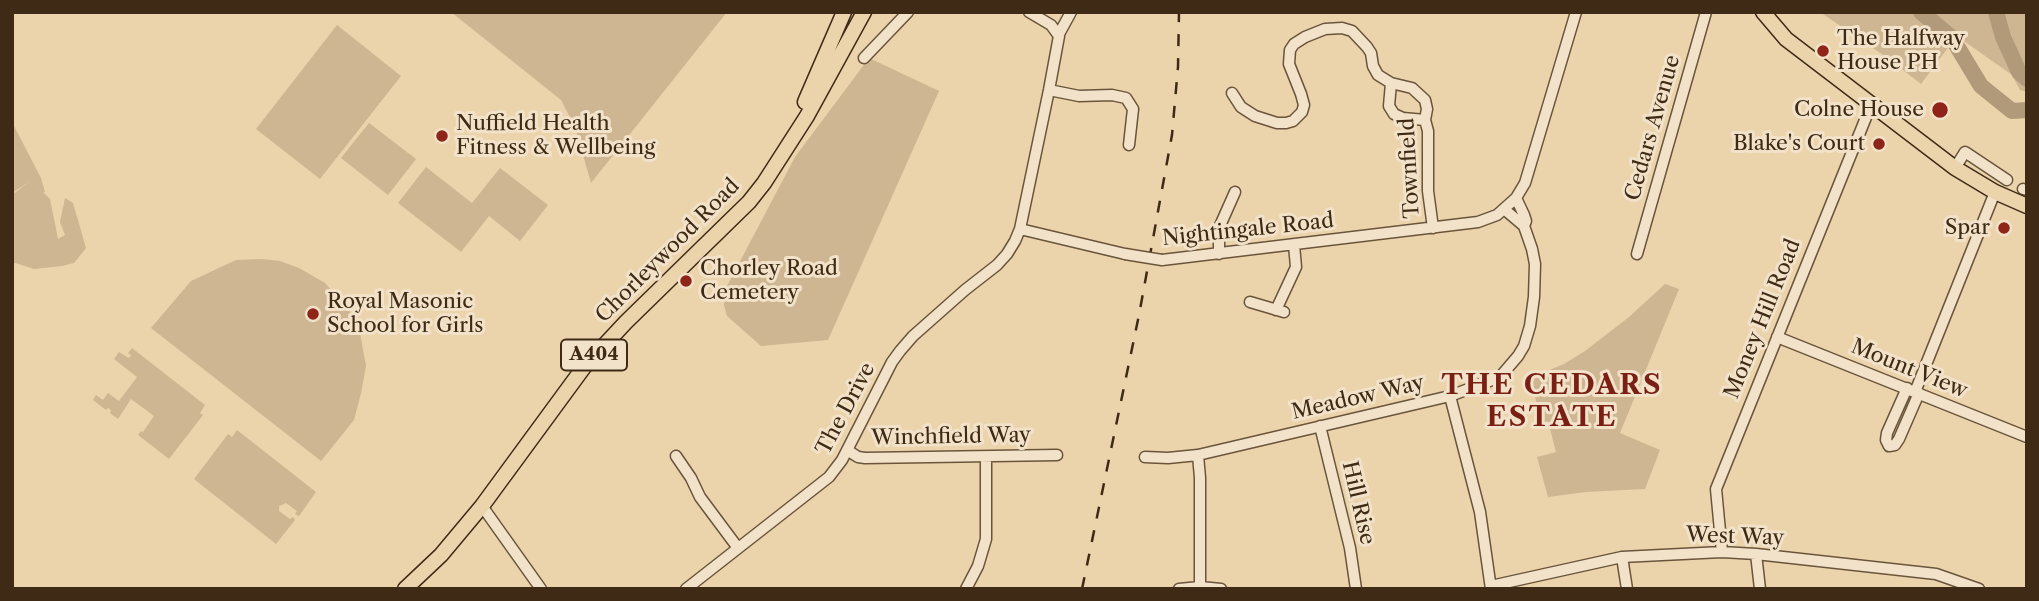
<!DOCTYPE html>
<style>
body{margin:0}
#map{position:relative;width:2039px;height:601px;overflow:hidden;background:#ebd3ac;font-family:"Libre Caslon Text",serif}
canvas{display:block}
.frame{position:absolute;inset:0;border:14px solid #3f2b15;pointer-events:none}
</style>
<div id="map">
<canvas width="2039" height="601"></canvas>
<div class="frame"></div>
</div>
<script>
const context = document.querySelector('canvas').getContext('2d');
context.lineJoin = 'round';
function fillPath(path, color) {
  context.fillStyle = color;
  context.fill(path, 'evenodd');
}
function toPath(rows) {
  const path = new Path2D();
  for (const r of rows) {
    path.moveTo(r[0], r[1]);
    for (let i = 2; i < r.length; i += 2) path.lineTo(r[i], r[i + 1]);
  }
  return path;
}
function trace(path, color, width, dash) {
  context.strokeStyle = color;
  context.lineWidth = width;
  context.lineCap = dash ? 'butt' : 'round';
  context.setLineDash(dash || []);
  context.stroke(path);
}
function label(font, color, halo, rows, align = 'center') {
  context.font = font + ' "Libre Caslon Text",serif';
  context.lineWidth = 6;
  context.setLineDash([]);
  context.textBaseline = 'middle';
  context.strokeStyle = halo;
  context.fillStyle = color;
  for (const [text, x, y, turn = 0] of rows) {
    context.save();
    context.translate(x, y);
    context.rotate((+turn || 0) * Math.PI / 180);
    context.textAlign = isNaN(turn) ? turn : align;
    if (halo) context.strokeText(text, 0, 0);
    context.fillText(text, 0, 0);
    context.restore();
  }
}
const green = toPath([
 [451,12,727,12,591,183,575,127,561,100],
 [1820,12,1918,12,1951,40,1950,45,1921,84,1889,59],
 [1923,12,2027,12,2027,92,2020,90,2012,75],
 [337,25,401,76,320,179,256,129],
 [869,58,939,91,828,340,761,346,727,316,724,305,726,288,795,157],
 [12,122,41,178,45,192,43,192,50,199,58,239,65,235,60,222,65,198,73,203,86,248,74,263,62,266,34,269,12,262,12,195,29,182,12,193],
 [369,123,416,159,388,195,341,158],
 [426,167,472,203,500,168,548,205,520,241,489,216,461,252,398,203],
 [262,259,280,261,299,268,325,283,349,310,360,333,366,366,361,393,354,420,321,461,151,328,191,281,236,260],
 [1665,284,1679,289,1620,433,1660,450,1645,489,1586,492,1548,497,1537,457,1556,452,1548,421,1542,423,1530,378,1564,364,1585,351,1629,317],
 [132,348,205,405,200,413,203,415,169,459,138,435,141,431,143,432,154,416,131,399,118,419,110,413,111,410,108,408,106,410,93,400,96,395,103,400,108,393,119,401,137,377,114,359,119,352,129,358,131,355,128,353],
 [237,430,316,492,299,516,295,514,297,511,286,503,279,506,279,511,290,519,293,517,295,520,276,544,194,479,228,434,232,437]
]);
const river = toPath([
 [1921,12,1952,38,1981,86,2012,111,2027,110],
 [1996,12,2003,37,2019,72,2027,79]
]);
const minor = toPath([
 [1059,34,1071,12],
 [864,58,908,12],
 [1391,83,1389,106,1394,114,1403,118,1425,120],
 [1049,90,1079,96,1112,95,1126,98,1133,109,1129,145],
 [1232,93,1241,107,1255,116,1277,123,1286,123,1293,121,1302,112,1304,105,1301,94,1289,64,1290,50,1294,44,1305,37,1325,29,1342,28,1352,31,1367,47,1371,53,1373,66,1378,75,1391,83,1412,88,1425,100,1427,109,1425,120,1428,131,1428,191,1433,228],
 [1955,168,1965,152,2007,180],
 [2023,189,2027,190],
 [1504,209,1524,226],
 [1020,229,1125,254],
 [1219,254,1219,228,1235,192],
 [1637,254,1706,12],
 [1162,260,1478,222,1497,215,1516,198,1525,183,1576,12],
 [1250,302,1284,312],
 [1276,310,1296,267,1294,245],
 [1777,337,2027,437],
 [1907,388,1887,433,1886,440,1889,446,1895,445,1899,439,1919,393],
 [1915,392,1995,192],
 [1450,396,1480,512,1491,589],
 [1320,426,1350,548,1356,589],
 [847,450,858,457,865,458,1057,455],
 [1198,455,1200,478,1200,589],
 [676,456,691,478,700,497,738,548],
 [1145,457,1168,458,1198,455,1450,396,1500,377,1518,356,1524,346,1530,326,1534,297,1535,264,1532,249,1524,226,1526,221,1524,215,1516,198],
 [482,506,541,589],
 [1722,552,1716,489,1871,105],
 [1756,554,1760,589],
 [1622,557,1627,589],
 [1491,586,1622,557,1722,552,1756,554,1936,574,1979,589],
 [686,589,829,477,842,460,892,362,900,351,913,336,965,290,997,265,1007,254,1015,241,1020,229,1049,90,1059,36,1051,25,1029,12],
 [966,589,978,566,986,539,986,457],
 [1179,589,1200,587,1221,589]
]);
const major = toPath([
 [1763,12,1786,39,1955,168,1995,192,2027,206],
 [805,102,844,12],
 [405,589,441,555,482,506,584,367,626,322,749,202,764,183,807,116,864,12]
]);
const rail = toPath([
 [1082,589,1139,315,1172,135,1178,67,1179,12]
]);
const minorBridge = toPath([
 [1125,254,1162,260]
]);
const markers = [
 [1823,51,7,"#8f2418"],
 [1940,110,9,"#8f2418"],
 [442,136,7,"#8f2418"],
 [1879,144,7,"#8f2418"],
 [2004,228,7,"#8f2418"],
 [686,281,7,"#8f2418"],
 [313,314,7,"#8f2418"]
];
const shields = [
 [594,355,66]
];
const shieldNames = [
 ["A404",594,355]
];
const poiNames = [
 ["The Halfway",1837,39],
 ["House PH",1837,63],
 ["Colne House",1924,110,"right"],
 ["Nuffield Health",456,124],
 ["Fitness & Wellbeing",456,148],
 ["Blake's Court",1865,144,"right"],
 ["Spar",1990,228,"right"],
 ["Chorley Road",700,269],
 ["Cemetery",700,293],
 ["Royal Masonic",327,302],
 ["School for Girls",327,326]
];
const streetNames = [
 ["Cedars Avenue",1653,128,-74],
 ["Townfield",1410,168,-93],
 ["Nightingale Road",1248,230,-6],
 ["Chorleywood Road",668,251,-45],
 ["Money Hill Road",1763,319,-68],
 ["Mount View",1909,369,22],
 ["Meadow Way",1358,398,-13],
 ["The Drive",846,409,-62],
 ["Winchfield Way",951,437,-1],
 ["Hill Rise",1358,503,77],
 ["West Way",1735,537,2]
];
const districtNames = [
 ["THE CEDARS",1552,386],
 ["ESTATE",1552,418]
];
fillPath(green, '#ceb692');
trace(river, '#b19a79', 16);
trace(minor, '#6a553b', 13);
trace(major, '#3f2b15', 17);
trace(minor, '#f2e2c9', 10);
trace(major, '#ebd3ac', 14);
trace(rail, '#3f2b15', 2.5, [12, 12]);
trace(minorBridge, '#6a553b', 13, []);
trace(minorBridge, '#f2e2c9', 10);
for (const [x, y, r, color] of markers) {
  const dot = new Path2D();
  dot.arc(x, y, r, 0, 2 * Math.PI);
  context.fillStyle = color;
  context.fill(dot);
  trace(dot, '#f2e2c9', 2.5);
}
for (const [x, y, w] of shields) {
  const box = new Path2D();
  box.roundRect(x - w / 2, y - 15.5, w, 31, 5);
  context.fillStyle = '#f2e2c9';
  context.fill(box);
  trace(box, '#3f2b15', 2);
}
label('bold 19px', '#3f2b15', null, shieldNames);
label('21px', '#3f2b15', '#f2e2c9', poiNames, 'left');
label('21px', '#3f2b15', '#f2e2c9', streetNames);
context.letterSpacing = '2px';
label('bold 28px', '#7a1f14', '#f2e2c9', districtNames);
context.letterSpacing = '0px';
</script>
